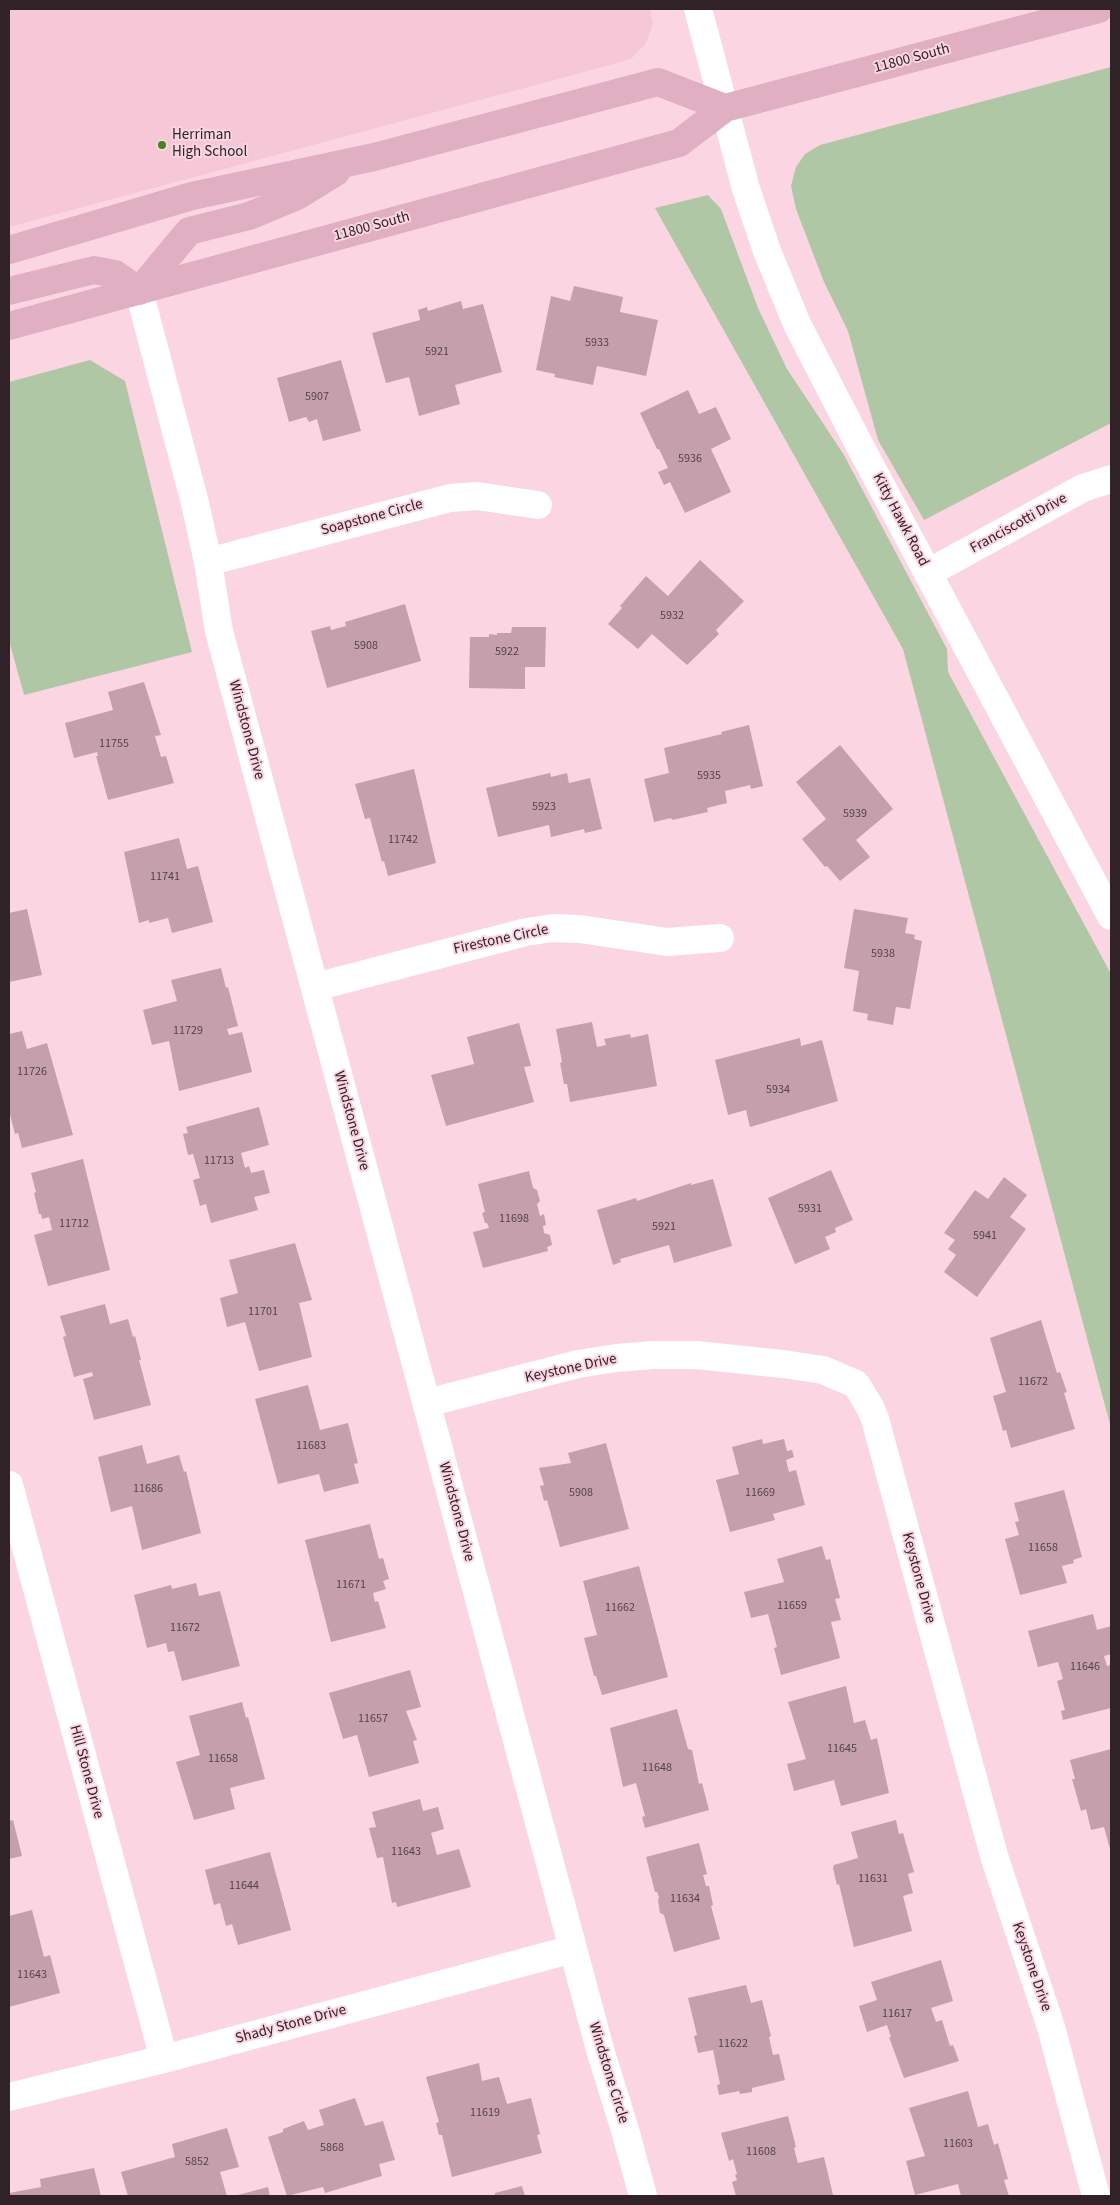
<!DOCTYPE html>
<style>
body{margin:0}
#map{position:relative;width:1120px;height:2205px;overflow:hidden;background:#fbd5e1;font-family:"Source Sans 3",sans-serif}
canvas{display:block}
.frame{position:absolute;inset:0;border:10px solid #302226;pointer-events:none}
</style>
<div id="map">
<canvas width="1120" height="2205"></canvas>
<div class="frame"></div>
</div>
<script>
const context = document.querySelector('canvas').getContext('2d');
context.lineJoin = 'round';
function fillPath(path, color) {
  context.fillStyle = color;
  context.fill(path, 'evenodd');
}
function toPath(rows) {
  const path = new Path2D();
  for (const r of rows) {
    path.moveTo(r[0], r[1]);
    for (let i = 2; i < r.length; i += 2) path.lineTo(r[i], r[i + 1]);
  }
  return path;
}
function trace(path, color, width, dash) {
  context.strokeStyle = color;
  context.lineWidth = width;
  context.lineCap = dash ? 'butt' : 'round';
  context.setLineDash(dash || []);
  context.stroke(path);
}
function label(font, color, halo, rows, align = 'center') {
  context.font = font + ' "Source Sans 3",sans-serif';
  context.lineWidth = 4;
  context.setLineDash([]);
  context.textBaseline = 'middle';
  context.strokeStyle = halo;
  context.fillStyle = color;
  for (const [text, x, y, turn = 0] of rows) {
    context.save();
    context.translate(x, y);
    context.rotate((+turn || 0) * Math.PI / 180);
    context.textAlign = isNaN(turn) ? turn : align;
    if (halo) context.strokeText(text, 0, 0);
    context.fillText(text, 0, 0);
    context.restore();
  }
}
const built = toPath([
 [9,9,650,9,653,24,646,43,632,58,621,62,9,227]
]);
const green = toPath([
 [1111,67,1111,423,924,520,878,440,848,331,824,282,796,209,791,186,796,167,805,154,820,145],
 [708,195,721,209,758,308,787,369,844,455,947,649,948,672,1111,974,1111,1428,903,649,655,208],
 [90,360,125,381,192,652,24,695,9,640,9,382]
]);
const building = toPath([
 [574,286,623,297,620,312,658,320,646,376,597,366,593,385,554,377,555,374,536,370,551,296,570,301],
 [461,301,463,309,483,304,502,372,455,385,460,404,419,416,409,377,386,383,372,333,420,320,418,310,427,307,428,311],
 [341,360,361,431,323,441,317,419,309,422,306,417,289,422,277,378],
 [688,390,699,414,716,407,731,439,711,449,731,492,685,513,670,482,664,485,658,472,668,468,659,449,657,449,640,413],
 [700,560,744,601,716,630,719,634,687,665,652,634,638,649,608,624,622,608,620,606,646,576,668,596],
 [405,604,421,661,327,688,311,631,330,626,331,630,346,626,345,622],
 [512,627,546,627,545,667,525,667,525,689,469,688,470,637,489,637,489,634,497,635,497,633,511,633],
 [144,682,161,735,155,736,161,757,166,756,174,783,108,800,96,756,98,756,97,752,74,758,65,723,113,710,108,692],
 [749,725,763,786,751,789,750,785,725,791,727,803,707,808,708,812,672,820,671,818,654,822,644,779,669,773,664,748,722,734,721,732],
 [840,745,893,809,856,840,870,857,840,881,827,866,825,867,802,839,826,819,796,782],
 [414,769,436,863,388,876,384,861,382,862,370,818,365,819,355,784],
 [550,773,551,777,567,773,569,783,590,778,602,829,585,833,584,829,551,837,549,825,498,837,486,788],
 [179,838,187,869,198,866,213,922,172,933,168,918,149,923,149,920,139,923,124,852],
 [27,909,42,975,9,982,9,913],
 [854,909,908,918,905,933,915,935,914,939,922,941,910,1009,896,1007,893,1025,867,1020,868,1014,853,1011,859,971,844,968],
 [221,968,226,988,228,987,238,1026,227,1029,229,1035,242,1032,252,1072,179,1091,169,1041,152,1045,143,1010,177,1001,171,980],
 [592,1022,597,1047,606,1045,604,1039,630,1034,631,1038,648,1034,657,1086,570,1102,567,1084,564,1084,560,1063,562,1062,556,1029],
 [519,1023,531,1066,524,1067,534,1102,446,1126,431,1075,474,1064,467,1037],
 [22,1031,27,1049,47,1043,73,1135,22,1148,18,1133,15,1134,9,1111,9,1034],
 [800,1038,801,1046,822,1040,838,1101,750,1127,746,1110,728,1115,715,1060],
 [259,1107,269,1145,241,1153,245,1168,249,1166,251,1173,264,1170,270,1193,254,1197,258,1210,211,1223,206,1204,200,1206,193,1180,200,1178,193,1154,188,1155,183,1134,188,1133,186,1127],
 [83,1159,110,1270,48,1286,34,1235,52,1230,49,1217,42,1219,41,1214,39,1214,34,1193,36,1192,31,1173],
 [831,1170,853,1220,835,1228,836,1232,825,1237,830,1249,795,1264,768,1198],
 [529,1171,533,1188,537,1190,540,1201,537,1204,540,1216,544,1214,546,1225,543,1226,544,1233,550,1235,552,1245,547,1247,548,1251,483,1268,473,1232,489,1228,487,1223,485,1223,482,1213,485,1212,478,1184],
 [1004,1177,1027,1195,1010,1217,1026,1229,977,1297,944,1272,956,1255,948,1249,955,1240,944,1233,975,1190,988,1199],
 [713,1179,732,1246,674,1263,669,1245,620,1259,621,1262,613,1265,597,1210,636,1198,637,1201,691,1183,691,1185],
 [295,1243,312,1300,299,1303,312,1357,259,1371,245,1322,227,1327,220,1298,238,1293,229,1260],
 [105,1304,110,1324,128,1319,133,1337,135,1336,141,1360,139,1360,151,1405,94,1420,83,1379,93,1376,92,1372,74,1377,63,1337,66,1336,60,1316],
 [1041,1320,1057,1373,1060,1372,1067,1392,1064,1393,1075,1429,1011,1448,1006,1430,1003,1431,993,1396,1006,1392,990,1338],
 [308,1385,320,1430,348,1423,358,1463,354,1464,359,1483,324,1492,319,1474,278,1484,255,1399],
 [762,1439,763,1444,784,1439,787,1451,792,1450,794,1457,786,1460,789,1472,796,1470,805,1505,773,1514,775,1520,730,1532,716,1480,739,1474,732,1447],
 [606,1443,629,1529,560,1547,547,1500,544,1501,540,1486,544,1485,539,1468,571,1463,568,1453],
 [142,1445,147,1464,179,1455,184,1472,186,1471,201,1533,142,1550,132,1506,111,1512,98,1457],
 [1064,1490,1082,1557,1073,1560,1074,1563,1062,1566,1067,1583,1020,1595,1005,1539,1019,1535,1015,1522,1019,1521,1014,1503],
 [370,1524,379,1559,383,1558,389,1579,383,1581,386,1589,373,1593,375,1602,378,1601,386,1628,331,1642,305,1540],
 [822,1546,826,1560,830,1559,840,1598,835,1599,841,1620,831,1622,840,1658,781,1675,774,1648,777,1647,768,1614,751,1618,744,1592,784,1582,777,1559],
 [639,1566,668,1677,602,1695,596,1676,594,1676,584,1638,597,1635,583,1581],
 [196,1583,199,1596,220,1591,240,1666,182,1681,174,1651,168,1652,166,1643,147,1648,134,1595,171,1585,172,1589],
 [1093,1614,1097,1630,1111,1626,1111,1654,1104,1656,1107,1666,1110,1665,1111,1669,1111,1708,1063,1720,1061,1711,1065,1710,1057,1681,1063,1679,1058,1662,1038,1667,1028,1631],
 [410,1670,421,1707,406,1711,417,1740,413,1741,419,1763,369,1777,357,1735,343,1739,329,1693],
 [846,1686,854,1723,865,1720,871,1740,877,1738,889,1793,841,1806,834,1780,794,1791,787,1764,806,1759,788,1702],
 [242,1702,246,1718,248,1717,265,1779,230,1788,235,1809,194,1820,176,1762,200,1755,189,1716],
 [677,1709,688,1749,692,1750,699,1784,702,1783,709,1810,645,1828,642,1817,645,1816,636,1783,623,1787,610,1728],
 [1111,1749,1111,1853,1104,1827,1091,1830,1086,1809,1081,1811,1072,1779,1075,1779,1070,1760],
 [420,1799,423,1811,438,1807,444,1829,431,1833,437,1855,459,1849,471,1887,397,1907,396,1902,392,1903,383,1857,377,1858,369,1828,376,1827,372,1812],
 [13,1820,22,1856,9,1859,9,1821],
 [896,1820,899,1834,903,1833,914,1872,908,1874,913,1893,903,1896,912,1931,854,1947,839,1884,837,1885,833,1868,834,1865,858,1858,851,1832],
 [699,1843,707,1874,703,1875,706,1886,709,1886,713,1905,711,1906,720,1939,674,1952,664,1915,660,1913,658,1901,659,1897,657,1892,655,1892,646,1857],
 [270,1852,291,1930,238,1945,232,1924,226,1926,220,1903,214,1905,205,1870],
 [32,1910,44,1957,50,1955,60,1993,9,2007,9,1916],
 [941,1960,953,2001,931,2008,936,2022,942,2020,950,2046,953,2045,959,2061,904,2078,889,2037,891,2037,887,2025,867,2032,859,2006,877,2000,871,1982],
 [746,1985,751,2003,762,2000,771,2036,769,2037,773,2055,779,2054,785,2080,752,2088,752,2092,740,2094,739,2091,719,2095,717,2085,720,2084,713,2050,698,2053,694,2036,697,2035,688,1998],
 [479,2063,482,2081,499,2077,507,2104,531,2098,540,2134,537,2135,542,2153,452,2177,442,2135,439,2135,436,2123,439,2122,426,2077],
 [968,2091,978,2127,988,2124,994,2145,998,2143,1008,2179,1004,2180,1009,2196,961,2196,958,2184,915,2195,906,2161,925,2156,909,2108],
 [355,2098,365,2126,383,2121,395,2160,379,2164,382,2176,325,2193,323,2187,287,2196,268,2137,283,2132,283,2129,304,2121,308,2130,324,2125,319,2110],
 [788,2116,796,2147,794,2148,798,2163,824,2157,833,2195,736,2196,732,2182,737,2180,735,2175,737,2174,733,2159,729,2161,721,2133],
 [227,2128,239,2167,220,2172,227,2196,128,2196,121,2172,175,2157,172,2144],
 [94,2168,101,2196,9,2196,9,2193,41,2187,40,2179],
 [522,2186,525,2196,495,2196,495,2193],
 [268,2187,270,2196,234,2196]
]);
const street = toPath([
 [139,291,195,503,208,562,219,631,601,2053,625,2130,643,2196],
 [208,562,450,498,477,496,538,505],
 [928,573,1083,488,1111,479],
 [315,987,526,932,553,928,580,929,667,942,720,938],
 [427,1403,578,1364,616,1358,654,1355,696,1355,783,1364,823,1370,856,1384,870,1407,875,1419,995,1859,1051,2027,1096,2196],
 [9,1485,164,2059],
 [9,2097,164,2059,573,1949]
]);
const secondary = toPath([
 [698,9,746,189,767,251,797,324,861,448,1111,916]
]);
const primary = toPath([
 [9,250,192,196,374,157,658,82,725,108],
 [9,291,94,270,115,274,139,291],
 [139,291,189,231,249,216,297,196,336,172],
 [9,326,679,143,725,108,1099,9]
]);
const markers = [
 [162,145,5,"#468320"]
];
const numberNames = [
 ["5933",597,343],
 ["5921",437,352],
 ["5907",317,397],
 ["5936",690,459],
 ["5932",672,616],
 ["5908",366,646],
 ["5922",507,652],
 ["11755",114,744],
 ["5935",709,776],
 ["5923",544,807],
 ["5939",855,814],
 ["11742",403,840],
 ["11741",165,877],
 ["5938",883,954],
 ["11729",188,1031],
 ["11726",32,1072],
 ["5934",778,1090],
 ["11713",219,1161],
 ["5931",810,1209],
 ["11698",514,1219],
 ["11712",74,1224],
 ["5921",664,1227],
 ["5941",985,1236],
 ["11701",263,1312],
 ["11672",1033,1382],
 ["11683",311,1446],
 ["11686",148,1489],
 ["5908",581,1493],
 ["11669",760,1493],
 ["11658",1043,1548],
 ["11671",351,1585],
 ["11659",792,1606],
 ["11662",620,1608],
 ["11672",185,1628],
 ["11646",1085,1667],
 ["11657",373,1719],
 ["11645",842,1749],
 ["11658",223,1759],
 ["11648",657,1768],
 ["11643",406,1852],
 ["11631",873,1879],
 ["11644",244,1886],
 ["11634",685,1899],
 ["11643",32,1975],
 ["11617",897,2014],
 ["11622",733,2044],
 ["11619",485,2113],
 ["11603",958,2144],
 ["5868",332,2148],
 ["11608",761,2152],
 ["5852",197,2162]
];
const streetNames = [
 ["11800 South",912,59,-15],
 ["11800 South",372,227,-15],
 ["Soapstone Circle",372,518,-15],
 ["Kitty Hawk Road",900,520,62],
 ["Franciscotti Drive",1019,524,-29],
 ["Windstone Drive",246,730,75],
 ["Firestone Circle",501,940,-12],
 ["Windstone Drive",351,1121,75],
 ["Keystone Drive",571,1369,-12],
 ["Windstone Drive",456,1512,75],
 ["Keystone Drive",918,1578,75],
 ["Hill Stone Drive",86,1772,75],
 ["Keystone Drive",1031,1967,71],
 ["Shady Stone Drive",291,2025,-15],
 ["Windstone Circle",608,2073,73]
];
const poiNames = [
 ["Herriman",172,136],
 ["High School",172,153]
];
fillPath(built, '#f6c8d7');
fillPath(green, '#afc7a4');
fillPath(building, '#c5a0ac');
trace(street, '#fff', 28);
trace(secondary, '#fff', 28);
trace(primary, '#e0afc1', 28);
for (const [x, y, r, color] of markers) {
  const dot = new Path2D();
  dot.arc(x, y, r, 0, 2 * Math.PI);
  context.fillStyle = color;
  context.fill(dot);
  trace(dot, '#fbd5e1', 2);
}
label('12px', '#554248', null, numberNames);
label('15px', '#302226', '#fbd5e1', streetNames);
label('15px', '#302226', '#fbd5e1', poiNames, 'left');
</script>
